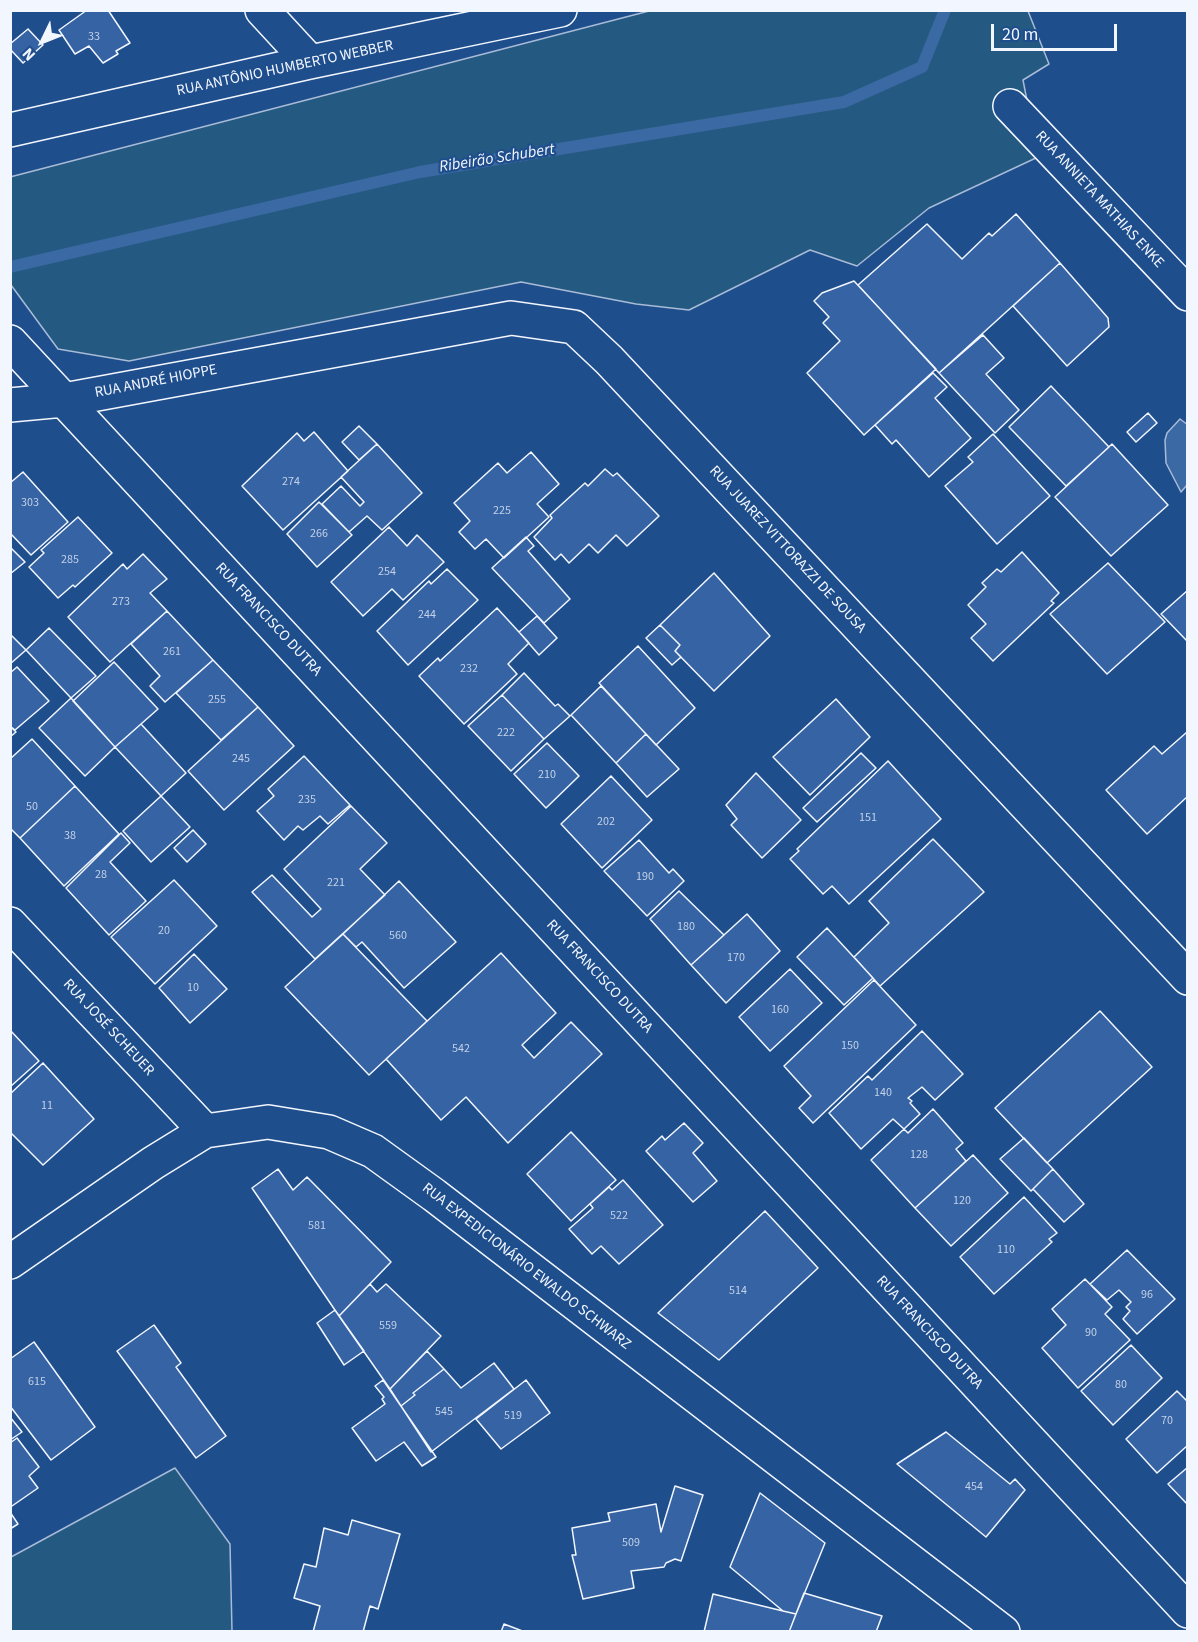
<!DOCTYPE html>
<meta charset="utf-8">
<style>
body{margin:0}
#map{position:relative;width:1198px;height:1642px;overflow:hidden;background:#1f4e8c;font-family:"Source Sans 3",sans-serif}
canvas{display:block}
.frame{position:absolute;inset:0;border:12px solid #f2f6ff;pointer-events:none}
.north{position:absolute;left:12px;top:12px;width:60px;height:60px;-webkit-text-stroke:4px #1f4e8c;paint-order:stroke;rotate:227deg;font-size:16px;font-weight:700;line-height:24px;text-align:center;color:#f2f6ff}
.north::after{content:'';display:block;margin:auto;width:21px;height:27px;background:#f2f6ff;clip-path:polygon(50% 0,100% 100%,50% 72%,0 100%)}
.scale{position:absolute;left:991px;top:24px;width:126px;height:27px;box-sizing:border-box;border:3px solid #f2f6ff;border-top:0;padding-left:8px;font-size:18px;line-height:21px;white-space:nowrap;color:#f2f6ff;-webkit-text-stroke:4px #1f4e8c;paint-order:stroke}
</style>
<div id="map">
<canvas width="1198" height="1642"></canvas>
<div class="frame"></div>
<div class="north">N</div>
<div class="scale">20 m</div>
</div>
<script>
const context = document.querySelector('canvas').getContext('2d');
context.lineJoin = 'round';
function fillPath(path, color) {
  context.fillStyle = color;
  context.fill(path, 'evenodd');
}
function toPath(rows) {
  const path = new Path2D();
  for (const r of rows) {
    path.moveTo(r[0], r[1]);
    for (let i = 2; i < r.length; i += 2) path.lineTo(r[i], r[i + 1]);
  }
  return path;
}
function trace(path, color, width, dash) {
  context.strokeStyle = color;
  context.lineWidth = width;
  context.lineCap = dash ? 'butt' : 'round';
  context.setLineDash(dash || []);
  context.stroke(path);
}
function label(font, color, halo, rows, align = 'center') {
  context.font = font + ' "Source Sans 3",sans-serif';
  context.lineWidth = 4.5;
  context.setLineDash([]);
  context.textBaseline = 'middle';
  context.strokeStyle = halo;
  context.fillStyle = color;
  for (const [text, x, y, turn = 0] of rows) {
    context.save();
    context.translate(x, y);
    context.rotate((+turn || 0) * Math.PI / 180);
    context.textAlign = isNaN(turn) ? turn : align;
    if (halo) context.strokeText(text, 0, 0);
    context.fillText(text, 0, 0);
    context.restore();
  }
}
const green = toPath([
 [649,11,1028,11,1049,64,1023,80,1038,157,929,208,857,266,810,250,689,310,636,304,521,282,129,361,58,349,11,285,10,177,649,11],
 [175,1468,230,1544,232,1631,11,1631,11,1557,175,1468]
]);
const water = toPath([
 [1180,419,1188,425,1187,485,1181,492,1166,463,1165,440,1167,433,1180,419]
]);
const stream = toPath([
 [10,267,420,172,844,102,922,67,945,10]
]);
const building = toPath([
 [87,10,108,10,130,43,116,51,118,54,103,63,89,46,75,54,59,30,87,10],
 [28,29,43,45,23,63,10,49,10,44,28,29],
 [1016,214,1060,263,939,373,858,285,927,224,962,259,989,233,992,236,1016,214],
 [1060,263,1108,318,1109,327,1067,366,1013,306,1060,263],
 [854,281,936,369,864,435,807,373,840,341,823,323,829,317,814,301,822,293,854,281],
 [983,335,1004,358,986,374,1019,410,995,433,939,373,983,335],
 [933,373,947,387,935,398,971,438,929,477,896,440,892,444,875,425,933,373],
 [1051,386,1109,447,1066,486,1009,427,1051,386],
 [1148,413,1157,423,1136,442,1127,432,1148,413],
 [359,426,377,444,359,460,342,442,359,426],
 [314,432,348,471,283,530,242,486,297,433,304,441,314,432],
 [993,434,1050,496,997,544,945,486,973,462,968,457,993,434],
 [377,444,422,493,382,530,367,516,349,532,322,504,341,486,360,506,364,502,341,477,377,444],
 [1112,444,1168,505,1111,556,1055,497,1112,444],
 [531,452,559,484,537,504,549,517,504,558,486,539,475,549,459,532,470,521,454,503,498,463,507,473,531,452],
 [605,469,613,476,617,473,659,516,627,546,616,535,598,553,589,544,569,563,561,554,555,560,534,537,552,518,550,515,585,483,588,486,605,469],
 [23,472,68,522,31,555,10,533,10,483,23,472],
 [319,502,352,535,317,567,287,534,319,502],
 [78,517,112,553,75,587,73,585,58,598,29,567,44,553,41,550,78,517],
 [389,527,407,546,417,535,444,562,403,600,392,589,363,616,331,582,389,527],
 [526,537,534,546,528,551,570,599,544,623,492,568,526,537],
 [10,547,25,562,10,574,10,547],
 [1022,552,1059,593,1051,601,1054,603,993,661,971,638,986,624,968,605,986,587,982,583,997,569,1001,572,1022,552],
 [143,554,167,579,150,593,167,611,110,662,68,617,123,564,127,569,143,554],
 [1108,563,1165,622,1107,674,1050,614,1108,563],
 [447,569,478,600,408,665,377,631,429,581,431,584,447,569],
 [714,573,770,636,714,691,675,651,680,645,660,625,714,573],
 [1188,590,1188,642,1161,614,1188,590],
 [497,608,529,643,508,664,517,674,464,724,419,676,438,658,440,661,497,608],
 [167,611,213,660,165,702,150,686,160,676,131,644,167,611],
 [537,616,557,638,539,655,519,632,537,616],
 [660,625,680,645,675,651,681,657,672,665,646,638,660,625],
 [49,628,96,676,71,698,26,650,49,628],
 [10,634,26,650,10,664,10,634],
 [638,646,695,708,656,745,599,683,638,646],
 [213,660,258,707,221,740,176,693,213,660],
 [114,662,158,709,115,747,73,701,114,662],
 [17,667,49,701,15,730,10,726,10,673,17,667],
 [524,673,555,706,558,704,570,716,544,739,502,695,524,673],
 [601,686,646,734,616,763,571,715,601,686],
 [502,695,544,739,511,771,468,726,502,695],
 [71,698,115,747,85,776,39,728,71,698],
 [836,699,870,737,810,795,773,757,836,699],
 [258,707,294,746,224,810,188,771,258,707],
 [141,724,186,773,161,796,115,747,141,724],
 [10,726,16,732,10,737,10,726],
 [1187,732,1188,796,1147,834,1106,790,1154,746,1162,754,1187,732],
 [646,734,679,769,647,797,616,763,646,734],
 [32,739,75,786,20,838,10,828,10,759,32,739],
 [547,743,579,776,546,808,514,774,547,743],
 [861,753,876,768,817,822,803,808,861,753],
 [304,756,350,805,328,824,320,816,303,830,298,826,284,840,257,811,274,796,268,789,304,756],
 [888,761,941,819,849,904,832,886,823,894,790,859,799,851,797,849,888,761],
 [756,773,801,820,762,858,731,825,737,819,726,805,756,773],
 [611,776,652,820,602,868,561,824,611,776],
 [75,786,119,834,64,886,20,838,75,786],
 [161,796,190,827,151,862,123,831,161,796],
 [351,806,387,843,360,869,385,895,315,959,252,892,272,875,312,917,321,909,284,869,351,806],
 [193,830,206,844,187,862,174,848,193,830],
 [121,833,130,843,110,862,146,901,109,935,66,888,121,833],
 [933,839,984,892,880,986,854,957,889,923,869,901,933,839],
 [639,840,669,873,673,869,684,881,647,916,604,871,639,840],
 [174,880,217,926,155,984,111,937,174,880],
 [399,881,456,942,404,988,362,942,356,947,343,934,399,881],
 [679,891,724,935,691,965,650,919,679,891],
 [747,914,780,951,726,1003,691,965,747,914],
 [827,928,873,978,844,1005,797,957,827,928],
 [343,934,427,1021,369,1075,285,987,343,934],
 [501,953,556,1013,522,1045,534,1058,571,1022,602,1054,508,1143,466,1097,441,1120,386,1059,501,953],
 [194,954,227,989,190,1023,159,988,194,954],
 [790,969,822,1003,770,1051,739,1017,790,969],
 [874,980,916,1025,813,1123,799,1108,811,1096,784,1066,874,980],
 [1100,1011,1152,1067,1047,1163,995,1108,1100,1011],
 [10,1030,39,1061,10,1087,10,1030],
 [922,1031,963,1074,935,1100,922,1087,908,1098,912,1101,910,1103,920,1114,904,1129,893,1119,861,1149,829,1113,868,1076,872,1080,922,1031],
 [43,1063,94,1119,43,1165,10,1132,10,1094,43,1063],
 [933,1109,963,1143,956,1149,966,1161,915,1208,871,1160,904,1129,908,1133,933,1109],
 [684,1123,703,1143,693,1153,717,1181,693,1202,646,1151,662,1136,665,1140,684,1123],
 [571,1132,616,1180,571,1221,527,1174,571,1132],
 [1024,1138,1053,1169,1031,1191,1000,1159,1024,1138],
 [973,1155,1008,1193,951,1246,915,1208,973,1155],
 [278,1169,293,1190,307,1177,391,1262,339,1316,252,1188,278,1169],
 [1053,1169,1084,1204,1064,1222,1033,1189,1053,1169],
 [623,1180,663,1225,619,1264,601,1246,592,1254,569,1229,593,1208,590,1204,609,1187,612,1190,623,1180],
 [1024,1197,1057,1233,1049,1239,1052,1242,994,1294,960,1257,1024,1197],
 [765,1211,818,1268,719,1360,658,1313,765,1211],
 [1127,1250,1175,1299,1137,1334,1123,1319,1130,1311,1126,1307,1131,1302,1119,1290,1107,1300,1090,1284,1127,1250],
 [1085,1279,1112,1307,1105,1314,1130,1340,1078,1388,1042,1348,1066,1325,1052,1309,1085,1279],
 [370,1284,377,1292,386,1284,441,1336,390,1389,339,1316,370,1284],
 [335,1310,364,1351,344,1365,317,1323,335,1310],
 [154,1325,181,1363,176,1367,226,1436,196,1458,117,1351,154,1325],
 [34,1342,95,1427,51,1460,10,1406,10,1359,34,1342],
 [1131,1345,1162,1378,1113,1425,1081,1391,1131,1345],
 [427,1351,444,1369,413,1393,415,1395,401,1406,390,1389,427,1351],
 [494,1363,514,1389,431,1452,401,1406,415,1395,413,1393,444,1369,461,1388,494,1363],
 [383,1380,436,1457,422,1466,404,1442,376,1461,352,1428,385,1404,382,1399,384,1397,375,1386,383,1380],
 [526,1380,550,1413,501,1449,476,1419,526,1380],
 [1177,1391,1188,1402,1188,1445,1157,1473,1126,1439,1177,1391],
 [10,1417,22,1432,10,1440,10,1417],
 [946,1432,1010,1484,1015,1479,1025,1490,986,1537,897,1464,946,1432],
 [17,1438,39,1467,29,1476,38,1488,12,1506,10,1504,10,1443,17,1438],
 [1188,1467,1188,1505,1168,1484,1188,1467],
 [675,1486,703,1495,681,1561,675,1559,666,1563,664,1567,631,1571,634,1588,583,1599,572,1555,576,1555,572,1528,610,1521,608,1513,656,1504,661,1532,675,1486],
 [760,1493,825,1543,796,1614,783,1611,730,1567,760,1493],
 [10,1512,18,1524,10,1529,10,1512],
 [352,1520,400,1534,378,1609,370,1606,363,1632,313,1632,320,1606,294,1598,304,1564,316,1567,324,1528,348,1535,352,1520],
 [804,1593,882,1616,876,1632,789,1632,804,1593],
 [713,1594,783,1611,796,1614,789,1632,704,1632,713,1594],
 [504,1624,525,1632,501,1632,504,1624]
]);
const minor = toPath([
 [262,10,310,62],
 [1010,106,1188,294],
 [10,130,310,62,560,10],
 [10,342,1188,1611],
 [10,405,64,400,511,318,574,327,609,360,1188,978],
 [10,924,205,1131],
 [10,1262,153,1163,205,1131,268,1122,329,1132,373,1151,434,1195,1003,1632]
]);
const numberNames = [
 ["33",94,37],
 ["274",291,482],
 ["303",30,503],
 ["225",502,511],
 ["266",319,534],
 ["285",70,560],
 ["254",387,572],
 ["273",121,602],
 ["244",427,615],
 ["261",172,652],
 ["232",469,669],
 ["255",217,700],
 ["222",506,733],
 ["245",241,759],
 ["210",547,775],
 ["235",307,800],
 ["50",32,807],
 ["151",868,818],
 ["202",606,822],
 ["38",70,836],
 ["28",101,875],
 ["190",645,877],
 ["221",336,883],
 ["180",686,927],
 ["20",164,931],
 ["560",398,936],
 ["170",736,958],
 ["10",193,988],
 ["160",780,1010],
 ["150",850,1046],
 ["542",461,1049],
 ["140",883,1093],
 ["11",47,1106],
 ["128",919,1155],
 ["120",962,1201],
 ["522",619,1216],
 ["581",317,1226],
 ["110",1006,1250],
 ["514",738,1291],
 ["96",1147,1295],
 ["559",388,1326],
 ["90",1091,1333],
 ["615",37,1382],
 ["80",1121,1385],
 ["545",444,1412],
 ["519",513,1416],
 ["70",1167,1421],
 ["454",974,1487],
 ["509",631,1543]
];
const streetNames = [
 ["RUA ANTÔNIO HUMBERTO WEBBER",285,69,-12],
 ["RUA ANNIETA MATHIAS ENKE",1099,200,47],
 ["RUA ANDRÉ HIOPPE",156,382,-11],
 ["RUA JUAREZ VITTORAZZI DE SOUSA",787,550,47],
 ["RUA FRANCISCO DUTRA",268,620,47],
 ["RUA FRANCISCO DUTRA",599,977,47],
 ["RUA JOSÉ SCHEUER",108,1028,47],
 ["RUA EXPEDICIONÁRIO EWALDO SCHWARZ",526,1267,38],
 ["RUA FRANCISCO DUTRA",929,1333,47]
];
const waterNames = [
 ["Ribeirão Schubert",497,159,-9]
];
fillPath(green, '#245a82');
trace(green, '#a8bbd7', 1.5);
fillPath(water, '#3b69a3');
trace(water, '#a8bbd7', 1.5);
trace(stream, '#3b69a3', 12);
fillPath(building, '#3563a3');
trace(building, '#f2f6ff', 1.5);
trace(minor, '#f2f6ff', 36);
trace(minor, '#1f4e8c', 33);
label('12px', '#c3d1e8', null, numberNames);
label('15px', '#f2f6ff', '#1f4e8c', streetNames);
label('italic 16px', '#f2f6ff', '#1f4e8c', waterNames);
</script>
